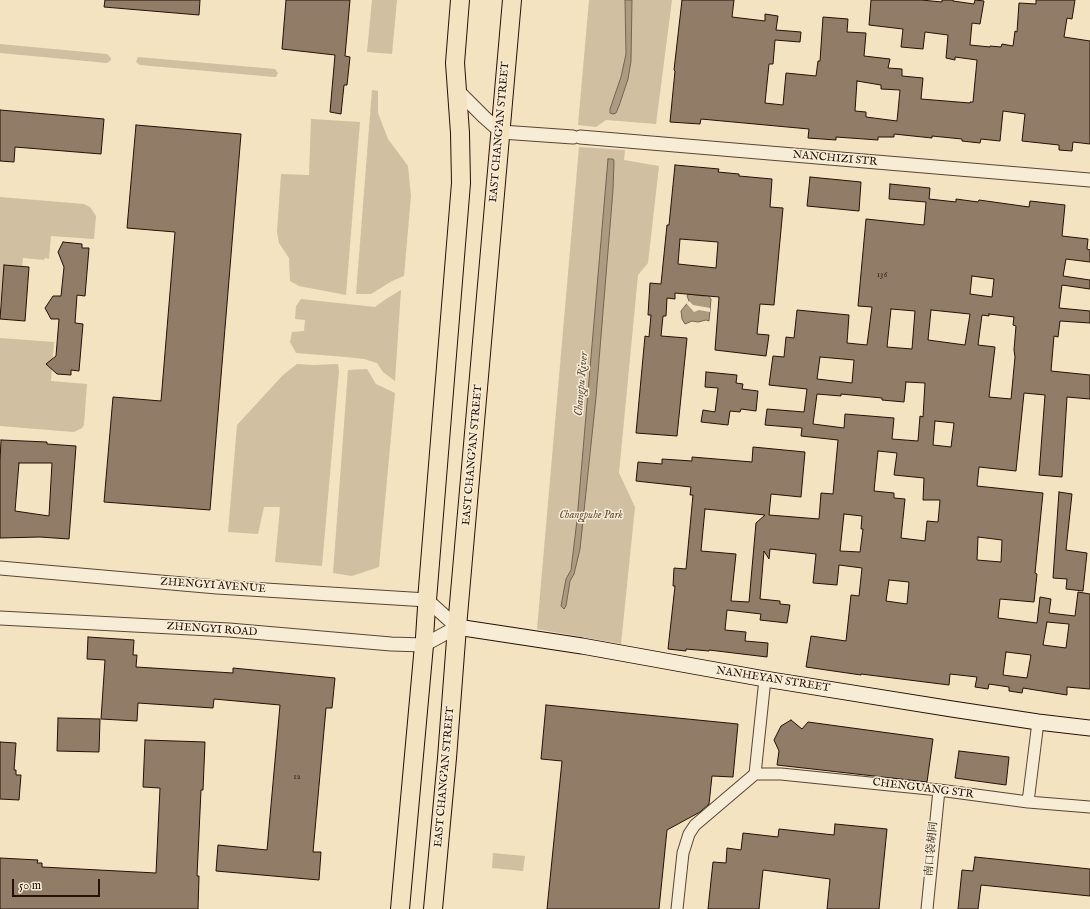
<!DOCTYPE html>
<meta charset="utf-8">
<style>
body{margin:0}
#map{position:relative;width:1090px;height:909px;overflow:hidden;background:#f3e3c0;font-family:"IM FELL English",serif}
canvas{display:block}
.scale{position:absolute;left:12px;top:879px;width:88px;height:18px;box-sizing:border-box;border:2px solid #260f07;border-top:0;padding-left:5px;font-size:12px;line-height:14px;white-space:nowrap;color:#260f07;-webkit-text-stroke:3px #f7edd6;paint-order:stroke}
</style>
<div id="map">
<canvas width="1090" height="909"></canvas>
<div class="scale">50 m</div>
</div>
<script>
const context = document.querySelector('canvas').getContext('2d');
context.lineJoin = 'round';
function fillPath(path, color) {
  context.fillStyle = color;
  context.fill(path, 'evenodd');
}
function toPath(rows) {
  const path = new Path2D();
  for (const r of rows) {
    path.moveTo(r[0], r[1]);
    for (let i = 2; i < r.length; i += 2) path.lineTo(r[i], r[i + 1]);
  }
  return path;
}
function trace(path, color, width, dash) {
  context.strokeStyle = color;
  context.lineWidth = width;
  context.lineCap = dash ? 'butt' : 'round';
  context.setLineDash(dash || []);
  context.stroke(path);
}
function label(font, color, halo, rows, align = 'center') {
  context.font = font + ' "IM FELL English","Noto Serif SC",serif';
  context.lineWidth = 3;
  context.setLineDash([]);
  context.textBaseline = 'middle';
  context.strokeStyle = halo;
  context.fillStyle = color;
  for (const [text, x, y, turn = 0] of rows) {
    context.save();
    context.translate(x, y);
    context.rotate((+turn || 0) * Math.PI / 180);
    context.textAlign = isNaN(turn) ? turn : align;
    if (halo) context.strokeText(text, 0, 0);
    context.fillText(text, 0, 0);
    context.restore();
  }
}
const green = toPath([
 [372,0,397,0,392,54,367,52],
 [589,0,672,0,656,124,606,120,596,127,578,125],
 [0,44,107,54,111,58,111,60,107,63,0,53],
 [138,57,275,69,278,73,276,77,274,77,140,65,136,62],
 [372,90,378,91,378,113,388,139,408,166,411,196,404,276,392,281,371,294,356,294],
 [311,119,360,122,346,295,299,286,290,281,289,258,279,243,277,232,281,174,309,175],
 [579,147,625,150,624,160,659,166,648,263,638,275,619,473,635,507,621,644,537,629],
 [0,197,84,204,90,207,96,216,94,239,51,236,49,259,45,258,44,260,23,258,22,267,4,266,0,309],
 [401,290,395,381,383,372,377,363,364,359,346,357,296,353,290,342,292,332,304,331,305,320,295,319,296,306,301,299,375,307,386,299],
 [0,338,54,342,51,381,87,384,84,425,82,428,74,432,0,426],
 [297,364,314,365,338,364,339,371,322,566,275,562,280,507,264,507,258,534,228,532,237,425,283,375],
 [367,369,376,384,395,393,379,567,352,576,333,573,348,370],
 [493,853,525,856,523,871,492,868]
]);
const water = toPath([
 [625,0,632,0,631,61,628,79,619,106,616,113,613,114,610,113,610,109,621,77,626,54,625,0],
 [608,159,613,159,614,161,613,190,596,397,580,549,574,574,570,581,566,606,564,609,561,606,566,579,571,570,577,520,608,159],
 [688,294,704,296,708,295,711,299,709,321,706,320,698,322,692,321,685,324,682,319,681,311,689,301,687,296,688,294]
]);
const pier = toPath([
 [689,301,693,305,710,308,710,312,699,310,694,312,686,303]
]);
const building = toPath([
 [105,0,200,0,199,15,104,7,105,0],
 [286,0,350,0,345,56,350,57,347,85,344,85,341,114,330,112,335,55,282,49,286,0],
 [682,0,734,0,732,17,765,21,765,14,778,16,776,30,801,32,800,42,775,40,773,64,769,64,765,103,783,105,786,73,816,76,818,61,820,61,823,17,848,19,847,32,866,33,864,56,890,59,888,68,902,69,902,76,923,78,921,99,970,103,970,102,973,102,977,60,955,57,955,60,946,58,948,35,925,32,923,49,901,47,903,29,869,25,871,0,921,0,942,2,942,0,953,0,953,1,974,4,975,0,984,1,980,24,972,23,970,45,990,47,990,46,1001,47,1002,44,1013,46,1015,31,1017,32,1019,3,1036,4,1036,0,1075,0,1072,19,1067,18,1064,37,1090,41,1090,144,1073,142,1072,151,1059,150,1059,145,1022,141,1025,114,1003,111,1000,141,981,139,980,143,962,141,962,139,932,136,932,138,894,134,894,137,878,137,878,140,836,137,836,140,808,138,809,129,701,119,700,124,670,122,675,71,674,70,682,0],
 [857,81,881,85,881,89,900,90,897,121,866,117,866,112,855,111,857,81],
 [0,110,104,119,101,154,15,147,14,162,0,161,0,110],
 [136,125,241,134,210,510,104,502,113,397,161,401,175,232,127,228,136,125],
 [675,165,719,169,718,172,739,174,739,176,772,179,770,207,783,208,774,305,760,304,757,334,769,335,766,356,715,350,719,297,675,293,675,299,667,298,666,316,663,316,661,336,687,338,677,436,636,433,645,336,649,337,651,315,648,315,650,283,661,284,667,225,669,225,675,165],
 [680,239,718,242,716,268,678,264,680,239],
 [810,177,861,182,859,211,807,206,810,177],
 [890,184,930,188,929,199,956,202,956,199,978,202,979,200,1029,207,1030,201,1065,205,1062,236,1088,239,1087,249,1090,250,1090,262,1066,259,1063,276,1090,280,1090,289,1062,285,1059,308,1090,311,1090,323,1060,321,1058,337,1054,336,1051,371,1090,375,1090,399,1067,397,1062,477,1039,475,1045,395,1024,393,1016,471,979,467,977,486,1043,493,1035,573,1037,574,1034,602,1000,599,998,618,1037,623,1040,597,1051,599,1049,613,1075,616,1078,592,1090,594,1090,689,1067,687,1067,695,1023,688,1022,693,1009,691,1009,687,989,684,988,689,975,687,977,677,950,674,949,685,861,674,861,675,806,667,811,636,846,641,851,595,859,596,862,568,839,565,837,585,813,583,816,554,770,549,769,559,764,551,760,599,780,601,780,604,790,605,787,623,760,620,761,614,727,610,725,630,746,632,745,641,768,643,767,657,709,650,709,651,686,649,686,651,668,649,675,586,673,586,674,568,686,569,693,495,690,495,691,487,636,481,638,462,662,464,662,459,692,461,692,457,752,462,753,447,805,452,801,497,771,494,769,515,819,519,821,493,833,494,838,440,801,436,802,428,765,425,767,409,804,412,807,389,769,385,773,356,784,357,786,337,794,338,797,310,849,315,847,343,867,345,872,307,858,306,866,219,924,225,926,202,889,199,890,184],
 [972,276,994,279,992,297,970,294,972,276],
 [891,309,915,311,912,349,887,347,891,309],
 [931,310,970,314,965,345,928,340,931,310],
 [989,314,1014,317,1013,325,1016,326,1014,350,1015,357,1011,399,989,397,995,347,978,345,982,315,989,316,989,314],
 [820,357,854,360,852,383,817,379,820,357],
 [906,382,925,383,923,417,920,416,918,441,892,439,894,418,845,414,844,428,813,424,817,394,841,396,841,394,882,398,882,400,904,402,906,382],
 [935,421,954,423,951,447,933,445,935,421],
 [878,451,897,453,894,475,924,478,923,500,940,500,938,522,927,521,925,541,901,538,905,499,894,498,894,493,874,491,878,451],
 [705,509,765,515,756,523,749,602,731,601,736,554,701,551,705,509],
 [844,514,862,516,861,529,863,529,860,552,840,551,844,514],
 [978,537,1002,540,1001,562,977,560,978,537],
 [889,580,909,582,907,604,886,601,889,580],
 [1047,622,1069,624,1066,648,1043,645,1047,622],
 [1006,652,1031,655,1027,678,1003,675,1006,652],
 [63,242,82,244,82,248,89,248,85,296,77,295,75,323,83,324,79,371,71,370,71,375,57,374,46,364,56,356,59,319,51,319,45,308,53,296,61,296,64,267,58,252,63,242],
 [4,265,29,267,25,321,0,319,4,265],
 [706,372,737,375,736,383,743,384,742,389,758,391,756,411,741,409,740,412,730,411,728,425,701,422,703,410,715,412,718,388,705,387,706,372],
 [1,440,47,442,47,444,76,446,69,539,40,537,0,538,0,461,1,440],
 [19,463,52,463,49,516,15,511,19,463],
 [1059,492,1072,494,1066,550,1087,553,1083,591,1066,589,1067,579,1053,578,1059,492],
 [88,637,134,640,133,655,137,655,136,667,233,673,233,668,335,678,332,708,326,708,313,852,321,852,319,880,216,871,218,845,267,850,280,705,214,699,213,708,138,703,137,721,101,719,105,660,87,659,88,637],
 [546,705,738,724,733,777,712,776,709,804,700,812,667,830,659,909,547,909,562,761,541,759,546,705],
 [58,718,100,719,99,752,57,751,58,718],
 [791,720,802,729,808,722,933,739,927,782,777,765,779,751,774,740,781,726,791,720],
 [145,740,205,742,203,790,201,790,197,876,199,876,198,909,0,909,0,858,38,860,37,863,42,863,42,867,156,873,160,788,143,787,145,740],
 [0,742,16,743,14,770,16,770,16,775,21,775,19,800,0,799,0,742],
 [959,751,1009,757,1006,785,955,778,959,751],
 [835,824,887,829,879,909,827,909,830,879,763,870,759,909,708,909,713,862,726,863,727,848,741,850,743,833,778,837,779,829,834,835,835,824],
 [975,857,1090,869,1090,896,981,885,978,909,958,909,962,870,973,871,975,857]
]);
const minor = toPath([
 [755,774,781,774,939,790,1028,802,1090,807],
 [1028,802,1038,722],
 [677,909,683,853,689,834,695,825,755,774,765,679],
 [927,909,939,790]
]);
const tertiary = toPath([
 [458,91,484,117,501,132,573,137],
 [580,137,1090,180],
 [0,568,217,587,427,600,457,627,424,645,391,644,229,630,0,618]
]);
const secondary = toPath([
 [457,627,582,646,765,679,952,709,1038,722,1090,728]
]);
const primary = toPath([
 [424,645,427,600]
]);
const trunk = toPath([
 [427,600,461,183,460,133,455,63,460,0],
 [400,909,424,645],
 [433,909,447,758,457,627,512,0]
]);
const numberNames = [
 ["136",882,275],
 ["12",297,777]
];
const streetNames = [
 ["EAST CHANG'AN STREET",500,132,-85],
 ["NANCHIZI STR",835,159,5],
 ["EAST CHANG'AN STREET",473,455,-85],
 ["ZHENGYI AVENUE",213,586,4],
 ["ZHENGYI ROAD",212,630,4],
 ["NANHEYAN STREET",773,680,9],
 ["EAST CHANG'AN STREET",445,777,-85],
 ["CHENGUANG STR",923,789,7],
 ["南口袋胡同",932,849,-85]
];
const parkNames = [
 ["Changpuhe Park",591,516]
];
const waterNames = [
 ["Changpu River",582,384,-85]
];
fillPath(green, '#d0bfa1');
fillPath(water, '#ad9b81');
trace(water, '#776350', 1);
fillPath(pier, '#f3e3c0');
fillPath(building, '#917d67');
trace(building, '#260f07', 1);
trace(minor, '#594435', 13);
trace(tertiary, '#594435', 15);
trace(secondary, '#260f07', 17);
trace(primary, '#260f07', 19);
trace(trunk, '#260f07', 20);
trace(minor, '#f7edd6', 11);
trace(tertiary, '#f7edd6', 13);
trace(secondary, '#f7edd6', 15);
trace(primary, '#f3e3c0', 17);
trace(trunk, '#f3e3c0', 18);
label('9px', '#412a1f', null, numberNames);
label('11px', '#260f07', '#f7edd6', streetNames);
label('italic 11px', '#624d3d', '#f7edd6', parkNames);
label('italic 12px', '#634e3e', '#f7edd6', waterNames);
</script>
